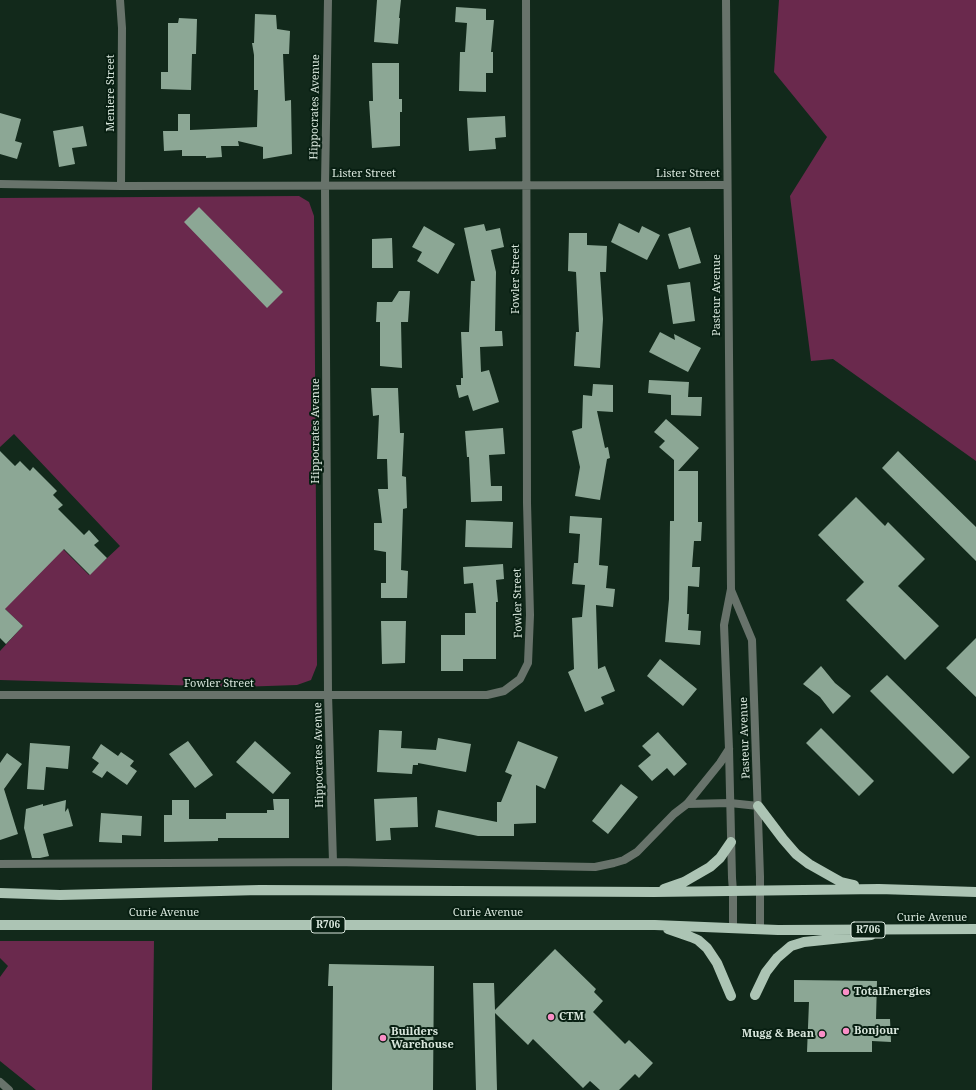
<!DOCTYPE html>
<style>
body{margin:0}
canvas{display:block;background:#12291b}
</style>
<canvas width="976" height="1090"></canvas>
<script>
const context = document.querySelector('canvas').getContext('2d');
context.lineJoin = 'round';
function fillPath(path, color) {
  context.fillStyle = color;
  context.fill(path, 'evenodd');
}
function toPath(rows) {
  const path = new Path2D();
  for (const r of rows) {
    path.moveTo(r[0], r[1]);
    for (let i = 2; i < r.length; i += 2) path.lineTo(r[i], r[i + 1]);
  }
  return path;
}
function trace(path, color, width, dash) {
  context.strokeStyle = color;
  context.lineWidth = width;
  context.lineCap = dash ? 'butt' : 'round';
  context.setLineDash(dash || []);
  context.stroke(path);
}
function label(font, color, halo, rows, align = 'center') {
  context.font = font + ' "Noto Serif",serif';
  context.lineWidth = 4;
  context.setLineDash([]);
  context.textBaseline = 'middle';
  context.strokeStyle = halo;
  context.fillStyle = color;
  for (const [text, x, y, turn = 0] of rows) {
    context.save();
    context.translate(x, y);
    context.rotate((+turn || 0) * Math.PI / 180);
    context.textAlign = isNaN(turn) ? turn : align;
    if (halo) context.strokeText(text, 0, 0);
    context.fillText(text, 0, 0);
    context.restore();
  }
}
const green = toPath([
 [779,0,976,0,976,461,833,359,811,361,790,196,827,137,774,72],
 [299,196,309,202,314,216,317,665,311,680,297,685,238,687,0,680,0,651,23,626,5,609,48,534,89,575,120,546,14,434,0,447,0,198],
 [0,941,154,941,152,1090,36,1090,0,1061,0,977,8,966,0,958]
]);
const building = toPath([
 [377,0,401,0,399,18,400,18,398,44,374,42],
 [456,7,486,9,486,20,494,20,491,52,493,52,493,73,486,73,486,92,459,91,460,52,465,52,467,23,455,22],
 [255,14,276,15,277,29,290,31,289,54,283,54,285,101,291,100,292,154,263,159,263,147,238,141,239,146,221,146,222,157,206,158,206,156,182,156,182,150,164,151,163,131,178,131,178,114,190,114,190,130,257,127,258,90,254,90,254,55,252,43,254,43],
 [179,18,197,19,196,54,192,54,191,90,161,89,161,72,168,72,168,23,178,23],
 [372,63,399,63,399,99,402,99,402,112,400,112,400,146,372,148,369,101,373,101],
 [0,113,21,119,15,141,22,143,17,159,0,154],
 [505,116,506,137,495,138,496,149,469,151,467,118],
 [83,126,87,146,72,148,75,164,59,167,53,131],
 [199,207,283,292,267,308,184,222],
 [619,223,639,233,642,226,660,235,647,260,611,242],
 [484,224,486,231,500,228,504,247,491,250,496,272,495,331,502,331,503,346,480,347,481,372,489,370,499,402,473,411,468,395,459,398,456,385,461,385,461,378,463,378,461,332,469,332,471,281,475,281,464,228],
 [424,226,455,244,438,274,417,261,422,252,412,247],
 [690,227,701,263,679,269,668,234],
 [569,233,587,233,587,245,607,246,606,272,600,272,603,319,600,368,574,366,576,332,579,332,576,272,568,271],
 [392,238,393,268,372,268,372,239],
 [690,282,695,321,673,324,667,285],
 [399,291,410,291,408,322,401,322,402,368,380,366,380,322,376,322,377,302,392,302],
 [660,332,675,340,674,334,701,348,688,372,649,352],
 [649,380,689,382,688,397,702,397,701,416,671,415,671,395,648,393],
 [593,384,613,385,613,412,597,411,605,448,608,447,610,458,607,459,600,500,575,496,580,467,572,431,582,428,583,395,592,396],
 [371,388,398,388,400,433,404,433,402,476,406,477,407,508,403,509,401,570,408,571,407,598,381,598,381,583,386,583,386,552,374,550,374,523,382,523,378,489,388,489,387,459,377,459,379,415,373,416],
 [666,419,699,448,678,471,698,471,698,522,702,522,701,541,694,541,692,567,700,567,699,587,688,586,687,614,689,614,688,630,701,631,700,645,665,642,669,599,670,521,674,521,674,460,659,447,665,441,654,432],
 [503,428,505,454,489,455,491,486,502,486,502,501,471,502,469,457,467,457,465,431],
 [0,451,15,466,20,461,30,471,33,467,57,491,53,495,63,505,58,509,84,535,89,530,99,541,94,545,107,558,90,575,64,549,5,609,23,626,6,644,0,638],
 [898,451,976,527,976,561,882,468],
 [856,497,885,526,888,522,925,559,898,586,939,626,905,660,846,600,864,582,818,535],
 [570,516,602,518,599,565,608,566,606,588,615,589,613,607,596,605,598,669,605,666,615,691,601,697,604,704,585,712,568,672,574,669,572,618,582,617,585,585,572,584,574,563,578,563,580,534,569,533],
 [466,520,513,522,512,548,465,547],
 [503,564,504,579,496,580,498,602,496,602,496,659,463,659,463,671,441,671,441,635,465,635,465,613,476,613,473,583,464,584,463,567],
 [381,621,406,621,405,663,382,664],
 [976,638,976,697,946,668],
 [660,659,697,689,683,706,647,676],
 [821,666,835,683,851,696,833,714,820,697,803,684],
 [887,675,970,757,953,774,870,691],
 [821,728,874,781,859,796,806,743],
 [379,730,402,731,401,748,436,750,438,738,471,744,466,772,418,763,418,765,413,765,412,774,377,772],
 [658,732,687,764,674,776,667,768,652,781,638,766,651,755,642,746],
 [188,741,213,775,195,788,169,754],
 [255,741,291,773,273,794,236,762],
 [518,741,558,757,545,789,536,785,536,823,514,824,514,836,478,836,435,827,438,810,497,822,497,802,501,802,512,775,505,772],
 [30,743,70,746,68,769,46,767,44,790,27,789],
 [101,744,118,756,121,752,134,761,130,766,137,771,127,785,107,771,102,778,92,772,99,763,92,758],
 [7,753,22,764,4,789,18,834,0,840,0,763],
 [621,784,638,797,608,834,592,821],
 [417,797,418,827,390,828,391,840,376,841,374,799],
 [273,799,289,799,289,838,218,838,218,841,164,842,164,815,172,815,172,800,189,800,189,819,226,819,226,813,267,813,267,810,274,810],
 [66,800,65,812,68,808,73,826,43,834,49,856,40,858,32,858,24,828,26,809,43,804,43,806],
 [101,813,142,816,141,836,122,835,122,843,99,842],
 [555,949,596,989,594,992,603,1001,593,1012,625,1044,629,1040,653,1063,639,1078,635,1074,619,1090,600,1090,590,1081,583,1088,533,1039,528,1045,495,1013,497,1090,476,1090,473,983,494,983,495,1010],
 [329,964,434,966,433,1090,332,1090,333,986,328,986],
 [794,980,877,981,876,1019,890,1019,891,1042,872,1041,872,1052,807,1052,809,1002,794,1002]
]);
const minor = toPath([
 [120,0,122,28,121,186],
 [328,0,325,185,328,694,333,862],
 [0,184,121,186,727,185],
 [0,695,487,695,504,691,520,679,528,663,530,615,527,503,526,0],
 [0,864,333,862,595,867,614,863,624,860,637,852,674,814,687,804,730,803,758,806],
 [0,1082,9,1090]
]);
const tertiary = toPath([
 [726,0,731,589,724,625,729,749,732,878,733,891,733,928],
 [731,590,752,640,760,877,760,928],
 [687,804,720,763,729,749]
]);
const primary = toPath([
 [758,806,783,839,796,854,809,864,832,877,841,882,854,885],
 [664,889,684,882,710,867,720,858,731,842],
 [0,893,60,895,260,890,654,892,879,889,976,892],
 [0,925,655,925,778,930,976,929],
 [668,929,691,937,698,940,707,948,717,963,731,996],
 [755,995,766,972,777,958,791,946,804,942,871,935]
]);
const markers = [
 [846,992,4,"#fa8fc7"],
 [551,1017,4,"#fa8fc7"],
 [846,1031,4,"#fa8fc7"],
 [822,1034,4,"#fa8fc7"],
 [383,1038,4,"#fa8fc7"]
];
const shields = [
 [328,925,34],
 [868,930,34]
];
const shieldNames = [
 ["R706",328,925],
 ["R706",868,930]
];
const streetNames = [
 ["Meniere Street",111,93,-90],
 ["Hippocrates Avenue",315,107,-89],
 ["Lister Street",364,174],
 ["Lister Street",688,174],
 ["Fowler Street",516,279,-90],
 ["Pasteur Avenue",717,295,-90],
 ["Hippocrates Avenue",316,431,-90],
 ["Fowler Street",518,603,-91],
 ["Fowler Street",219,684],
 ["Pasteur Avenue",745,738,-92],
 ["Hippocrates Avenue",319,755,-91],
 ["Curie Avenue",164,913],
 ["Curie Avenue",488,913],
 ["Curie Avenue",932,918]
];
const poiNames = [
 ["TotalEnergies",854,992],
 ["CTM",559,1017],
 ["Bonjour",854,1031],
 ["Builders",391,1032],
 ["Warehouse",391,1045],
 ["Mugg & Bean",814,1034,"right"]
];
fillPath(green, '#6a294d');
fillPath(building, '#8ca795');
trace(minor, '#68736b', 8);
trace(tertiary, '#68736b', 8);
trace(primary, '#acc4b4', 10);
for (const [x, y, r, color] of markers) {
  const dot = new Path2D();
  dot.arc(x, y, r, 0, 2 * Math.PI);
  context.fillStyle = color;
  context.fill(dot);
  trace(dot, '#081f12', 1.5);
}
for (const [x, y, w] of shields) {
  const box = new Path2D();
  box.roundRect(x - w / 2, y - 8, w, 16, 3);
  context.fillStyle = '#081f12';
  context.fill(box);
  trace(box, '#d8e6dc', 1);
}
label('bold 10px', '#d8e6dc', null, shieldNames);
label('11px', '#d8e6dc', '#081f12', streetNames);
label('bold 11px', '#d8e6dc', '#081f12', poiNames, 'left');
</script>
